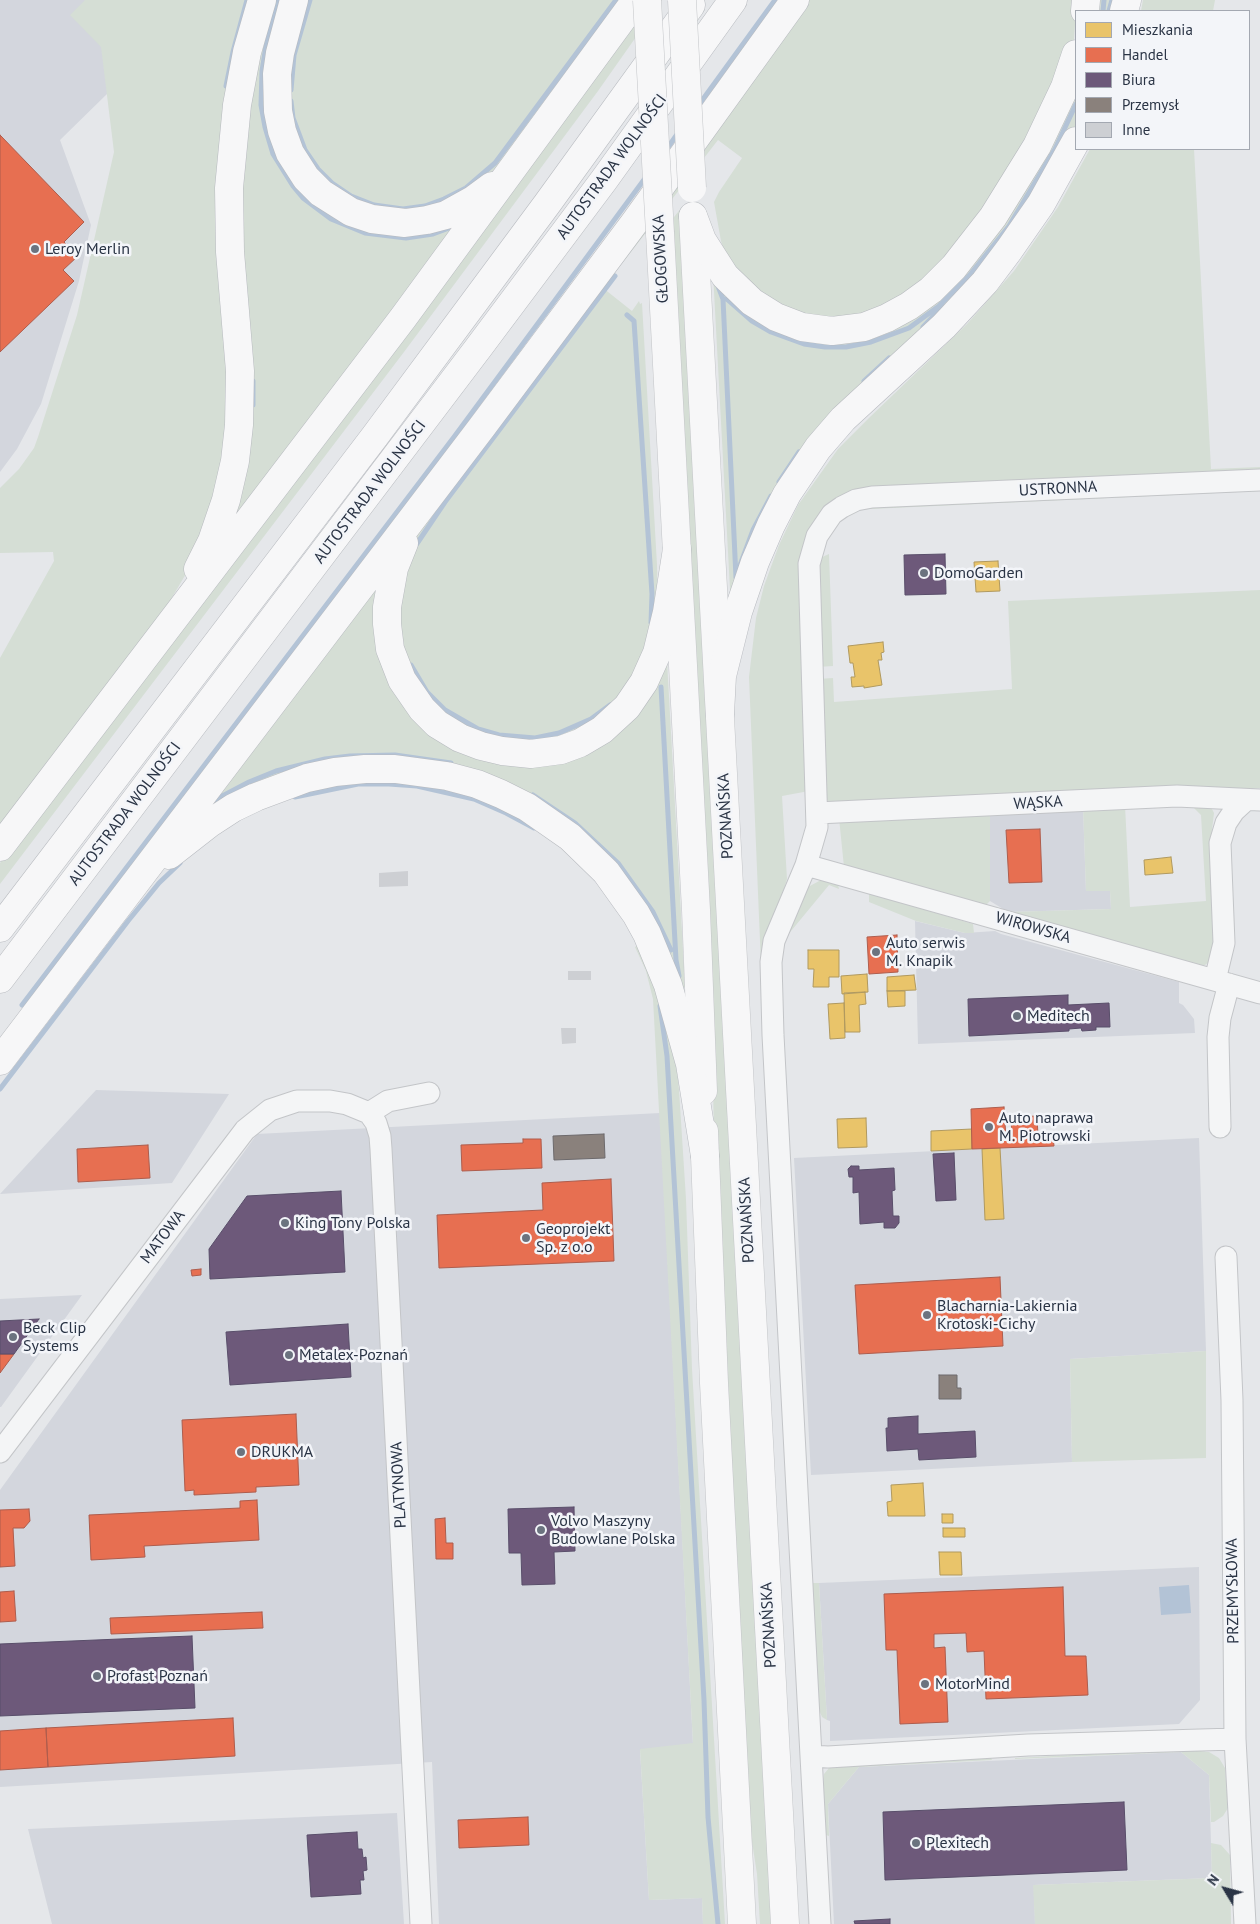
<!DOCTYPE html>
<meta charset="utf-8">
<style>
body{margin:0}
#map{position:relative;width:1260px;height:1924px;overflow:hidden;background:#e5e7ea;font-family:"PT Sans",sans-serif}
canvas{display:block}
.legend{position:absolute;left:1075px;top:10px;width:175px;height:140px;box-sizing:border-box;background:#f3f5f9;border:1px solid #a3a8b1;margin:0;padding:6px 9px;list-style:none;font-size:15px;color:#2a3445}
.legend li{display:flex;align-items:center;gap:10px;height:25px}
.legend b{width:25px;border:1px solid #a3a8b1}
.north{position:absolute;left:1200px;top:1864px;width:50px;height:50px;-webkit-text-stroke:4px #f3f5f9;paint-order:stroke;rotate:307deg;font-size:14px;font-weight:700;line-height:20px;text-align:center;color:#2a3445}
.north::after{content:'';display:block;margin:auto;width:18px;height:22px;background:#2a3445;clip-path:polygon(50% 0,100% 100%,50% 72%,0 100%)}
</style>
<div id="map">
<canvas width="1260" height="1924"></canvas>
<ul class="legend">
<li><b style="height:14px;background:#e9c46a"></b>Mieszkania</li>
<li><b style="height:14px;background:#e76f51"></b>Handel</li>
<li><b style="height:14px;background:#6d597a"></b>Biura</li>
<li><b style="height:14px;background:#8a817c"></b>Przemysł</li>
<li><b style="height:14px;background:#cdcfd3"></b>Inne</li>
</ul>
<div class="north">N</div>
</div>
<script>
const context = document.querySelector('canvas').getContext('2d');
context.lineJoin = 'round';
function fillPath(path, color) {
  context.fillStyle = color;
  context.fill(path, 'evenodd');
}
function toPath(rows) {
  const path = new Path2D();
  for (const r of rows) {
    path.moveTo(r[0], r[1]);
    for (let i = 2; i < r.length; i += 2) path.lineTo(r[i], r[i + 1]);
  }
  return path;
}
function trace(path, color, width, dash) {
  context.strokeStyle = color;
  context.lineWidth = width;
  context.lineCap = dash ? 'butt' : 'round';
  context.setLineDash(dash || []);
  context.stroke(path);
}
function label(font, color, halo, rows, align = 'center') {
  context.font = font + ' "PT Sans",sans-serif';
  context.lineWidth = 5;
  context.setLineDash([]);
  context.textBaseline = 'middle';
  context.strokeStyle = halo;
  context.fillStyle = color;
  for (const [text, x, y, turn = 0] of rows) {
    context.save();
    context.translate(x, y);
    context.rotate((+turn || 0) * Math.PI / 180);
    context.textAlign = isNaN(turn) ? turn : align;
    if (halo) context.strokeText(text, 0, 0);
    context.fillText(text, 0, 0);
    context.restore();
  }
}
const built = toPath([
 [0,0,152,0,107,94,60,140,91,225,79,281,41,404,17,449,0,472],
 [1083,806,1086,891,1110,891,1111,909,1008,912,990,901,990,811],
 [915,921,965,933,995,931,1001,934,1179,982,1179,1003,1183,1005,1194,1019,1195,1033,918,1044],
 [96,1090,229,1094,172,1183,0,1194],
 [660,1113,693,1744,640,1750,649,1900,702,1898,703,1924,439,1924,432,1762,0,1787,0,1490,257,1134],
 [1199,1138,1206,1351,1070,1359,1072,1462,811,1475,794,1158],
 [82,1295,1,1407,0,1407,0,1299],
 [1199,1567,1200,1700,1179,1724,830,1741,830,1721,827,1720,819,1583],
 [1181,1752,1209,1775,1212,1878,1034,1885,1035,1924,834,1924,828,1804,859,1767],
 [397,1813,404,1924,52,1924,28,1829]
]);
const green = toPath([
 [85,0,253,0,230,345,226,459,187,572,167,606,0,829,0,658,54,561,53,552,0,553,0,488,19,469,34,448,38,437,77,315,114,152,101,47,70,15],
 [269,0,285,0,271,52,315,200,464,217,220,540,227,522,236,189],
 [304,0,621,0,502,161,490,174,459,198,405,214,346,199,303,158,286,93],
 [646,0,662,0,598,91,404,352,0,884,0,863,317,446],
 [807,0,1080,0,1076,11,1074,39,1065,68,975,231,894,308,823,325,761,300,725,254,721,241,714,202,719,192,742,158,718,140,603,288,632,311,639,301,640,304,642,303,657,565,658,618,627,696,569,737,508,743,443,717,399,654,396,584,419,528],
 [1097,0,1119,0,1116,11,1096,11],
 [1143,0,1215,0,1213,11,1141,11],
 [1076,88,1076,124,1068,141,993,260,849,403,731,608,713,273,751,313,903,323],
 [1090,149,1194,149,1211,469,1260,467,1260,475,873,491,820,515,809,791,782,796,787,879,761,965,749,677,756,618,764,586,779,545,798,505,838,449,871,416,967,324,1014,271,1058,207],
 [682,207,685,262,776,1924,760,1924,757,1874,748,1816,716,1220,713,1088,670,222],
 [1260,486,1260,491,849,510,856,506],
 [829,554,833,666,818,667,814,584,820,558],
 [379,571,417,715,561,756,667,661,685,986,683,990,628,885,436,765,194,814],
 [1260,590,1260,788,841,805,830,804,826,798,818,679,833,678,834,702,1012,689,1008,601],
 [1186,800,1210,805,1214,813,1211,838,1214,947,1209,962,1205,965,1200,965,1002,911,1002,909,1008,912,1111,909,1110,891,1086,891,1083,806,1125,805,1130,907,1206,901,1201,815],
 [990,811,990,901,986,905,844,867,839,818],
 [821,880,838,885,839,889,829,885,782,942,808,887],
 [869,893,973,924,974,933,965,933,916,921,869,902],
 [644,942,675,1047,679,1090,686,1199,692,1369,725,1924,703,1924,702,1898,649,1900,640,1749,693,1743,653,999,646,971,635,947],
 [1206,1351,1206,1458,1072,1462,1070,1359],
 [812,1583,819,1583,827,1720,822,1717,818,1707],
 [1185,1749,1209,1752,1219,1758,1225,1768,1228,1808,1223,1816,1214,1822,1211,1822,1209,1775,1181,1752,1015,1759,1015,1758],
 [991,1758,992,1760,859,1767,828,1804,829,1836,826,1835,823,1785,824,1774,829,1768,836,1766],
 [1211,1843,1221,1845,1230,1855,1231,1924,1035,1924,1033,1885,1212,1878]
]);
const water = toPath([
 [1189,1585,1191,1613,1161,1615,1159,1587]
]);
const homes = toPath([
 [998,561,1000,591,976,592,974,562,998,561],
 [883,642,884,652,881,653,882,660,878,660,882,685,864,688,864,686,852,687,851,677,855,677,853,663,850,663,848,646,883,642],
 [1171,857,1173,873,1145,875,1144,860,1171,857],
 [808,950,839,950,839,977,829,977,829,987,813,987,814,969,808,969,808,950],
 [867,974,868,992,842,994,841,976,867,974],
 [914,975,916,990,887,991,887,977,914,975],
 [887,991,905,991,905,1006,888,1007,887,991],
 [865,992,866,1004,859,1005,860,1032,845,1032,844,993,865,992],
 [844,1003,845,1038,830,1039,828,1004,844,1003],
 [866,1118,867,1147,838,1148,837,1119,866,1118],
 [972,1129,972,1149,931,1151,931,1131,972,1129],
 [1000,1148,1004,1219,985,1220,982,1149,1000,1148],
 [923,1483,925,1516,888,1516,887,1502,892,1501,891,1485,923,1483],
 [942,1514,953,1514,953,1523,942,1523,942,1514],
 [943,1528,965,1528,965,1537,943,1537,943,1528],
 [939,1552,961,1552,962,1575,940,1575,939,1552]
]);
const shops = toPath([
 [0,135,84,222,64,242,78,256,63,270,74,281,0,352,0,135],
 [1040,829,1042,882,1009,883,1006,830,1040,829],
 [897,935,898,972,869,974,867,937,897,935],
 [1004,1107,1006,1139,1012,1139,1011,1117,1037,1116,1038,1136,1053,1135,1054,1146,972,1149,971,1109,1004,1107],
 [523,1139,541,1139,542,1168,462,1171,461,1145,523,1143,523,1139],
 [148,1145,150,1178,78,1182,77,1149,148,1145],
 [611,1179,614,1261,439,1268,437,1215,543,1210,542,1183,611,1179],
 [201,1269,201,1275,192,1276,191,1270,201,1269],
 [1000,1277,1003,1346,859,1354,855,1285,1000,1277],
 [0,1354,14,1354,0,1373,0,1354],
 [296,1414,299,1485,256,1487,256,1492,194,1495,194,1490,185,1491,182,1420,296,1414],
 [257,1500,259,1540,144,1546,145,1557,91,1560,89,1515,240,1508,240,1501,257,1500],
 [29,1509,30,1521,24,1528,13,1528,15,1566,0,1567,0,1510,29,1509],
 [445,1518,446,1543,453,1543,453,1559,436,1559,435,1519,445,1518],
 [1063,1587,1065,1656,1086,1656,1088,1695,986,1699,984,1651,967,1652,966,1633,934,1634,934,1648,945,1647,948,1722,900,1724,897,1650,886,1650,884,1594,1063,1587],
 [14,1591,16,1621,0,1622,0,1592,14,1591],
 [262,1612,263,1628,111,1634,110,1618,262,1612],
 [233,1718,235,1756,48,1767,46,1728,233,1718],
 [46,1728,48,1767,0,1770,0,1731,46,1728],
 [528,1817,529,1845,459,1848,458,1820,528,1817]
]);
const offices = toPath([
 [945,554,946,594,905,595,904,555,945,554],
 [1068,995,1068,1005,1109,1003,1110,1027,1096,1027,1096,1030,1082,1031,1081,1028,1069,1029,1069,1031,969,1036,968,999,1068,995],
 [954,1153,956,1200,936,1201,933,1154,954,1153],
 [851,1166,859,1166,859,1170,894,1168,895,1190,892,1191,893,1216,899,1216,899,1223,895,1228,884,1228,884,1222,860,1224,859,1192,853,1193,853,1177,849,1177,848,1169,851,1166],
 [341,1191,345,1272,210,1279,209,1249,247,1196,341,1191],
 [39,1319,14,1354,0,1354,0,1321,39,1319],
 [348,1324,351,1377,230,1385,226,1332,348,1324],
 [918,1416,918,1434,975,1431,976,1457,919,1460,918,1449,887,1451,886,1428,888,1428,888,1418,918,1416],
 [574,1507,575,1551,554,1552,555,1584,522,1585,521,1553,509,1553,508,1509,574,1507],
 [192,1636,195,1708,0,1716,0,1644,192,1636],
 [1124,1802,1127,1870,885,1880,883,1812,1124,1802],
 [357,1832,358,1849,362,1849,363,1858,366,1857,367,1870,363,1871,364,1880,360,1880,361,1894,311,1897,307,1835,357,1832],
 [890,1919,890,1924,855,1924,854,1921,890,1919]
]);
const industry = toPath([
 [604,1134,605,1158,554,1160,553,1136,604,1134],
 [939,1375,957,1375,957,1388,961,1388,961,1399,939,1399,939,1375]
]);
const stream = toPath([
 [278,0,266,46,262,71,261,105,265,127,273,154,293,186,303,198,331,219,365,233,406,238,433,234,457,225],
 [1103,11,1104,0],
 [1109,11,1112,0],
 [226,86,233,52,247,0],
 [291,90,294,55,310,0],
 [291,101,293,118,305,150,318,169,332,183,351,196,374,205,403,209,425,206,444,199,466,188,495,163,616,0],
 [698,106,775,0],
 [666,150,678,133],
 [718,286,723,299,736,578],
 [727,299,752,321,771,332,804,344,825,347,846,347,871,342,909,328,939,306,969,276,1009,226,1055,149,1076,104],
 [627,315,634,321,652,594,651,623],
 [923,327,943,306],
 [864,381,889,358],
 [253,405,253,381],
 [779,482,799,452],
 [414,548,445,502,615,276],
 [740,565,753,530,771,496],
 [411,665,427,692,445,710,478,729,499,735,535,738,559,733,591,719,610,705],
 [661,687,676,960,679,976],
 [533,795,575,823,618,863,653,912,671,950],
 [295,797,358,784,389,784,417,786,474,799,506,813,534,828],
 [211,802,249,782,276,771,325,759,350,756,395,755,451,763],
 [22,1005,454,437,646,177],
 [660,1006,667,1056,704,1700,708,1817,718,1924],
 [0,1089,128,921,159,883,180,863]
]);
const building = toPath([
 [408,871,408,886,379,887,379,873],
 [568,971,591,971,591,980,568,980],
 [561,1028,576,1028,576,1043,562,1044]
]);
const street = toPath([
 [817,813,1177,796,1260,800],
 [806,865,1260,993],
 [1215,980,1224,943,1220,843,1226,823,1234,811,1246,800],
 [1220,1127,1218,1037,1220,1018,1229,984],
 [1226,1257,1232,1400,1235,1739,1245,1924],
 [0,1452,245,1130,270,1110,297,1101,330,1101,347,1104,369,1113],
 [1235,1739,1028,1745,828,1757,811,1756,773,1035,771,962,774,941,806,865,817,827,809,564,817,536,832,514,842,507,856,500,872,497,1260,480],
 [811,1756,820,1924],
 [421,1924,381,1149,380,1136,376,1123,369,1113,388,1101,429,1093]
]);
const secondary = toPath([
 [693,217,785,1924],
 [660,233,696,910,703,1091],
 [704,1131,714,1383,742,1924]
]);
const highway = toPath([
 [294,0,280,53,277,74,278,111,282,131,290,153,306,178,321,193,351,212,372,219,405,223,427,220,446,215,473,200,492,186],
 [1085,11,1086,0],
 [1124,11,1127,0],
 [693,216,702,240,725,276,752,302,776,317,802,327,832,331,864,327,887,318,909,306,931,290,954,267,993,217,1037,146,1065,87,1076,54],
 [404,543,394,568,387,607,387,624,390,649,402,680,422,709,437,724,460,738,481,746,502,751,531,754,561,750,580,743,602,730,627,707,644,682,657,653,667,612,677,549],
 [198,569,212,541,226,500,235,461,239,425,240,371,230,252,229,188,237,105,247,52,262,0],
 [720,714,722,676,738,612,755,562,771,525,787,494,818,448,843,419,944,326,985,282,1009,250,1041,204,1076,141],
 [0,847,403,318,636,0],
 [169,855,210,823,233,808,256,797,307,778,335,772,365,769,395,769,447,776,477,784,501,794,527,807,570,837,606,872,636,914,647,934,668,985,690,1064,705,1156],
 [0,928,375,436,547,204,691,5],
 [0,979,479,347,604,180,733,0],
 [0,1061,482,427,635,222,795,0]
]);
const secondaryBridge = toPath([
 [647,0,660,233],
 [682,0,692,188]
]);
const markers = [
 [35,249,5,"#6b737f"],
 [924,573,5,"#6b737f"],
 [876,952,5,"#6b737f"],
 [1017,1016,5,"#6b737f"],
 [989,1127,5,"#6b737f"],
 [285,1223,5,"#6b737f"],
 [526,1238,5,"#6b737f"],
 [927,1315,5,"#6b737f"],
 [13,1337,5,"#6b737f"],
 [289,1355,5,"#6b737f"],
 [241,1452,5,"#6b737f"],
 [541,1530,5,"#6b737f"],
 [97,1676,5,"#6b737f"],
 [925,1684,5,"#6b737f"],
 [916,1843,5,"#6b737f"]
];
const streetNames = [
 ["AUTOSTRADA WOLNOŚCI",612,167,-54],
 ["GŁOGOWSKA",661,259,-93],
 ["USTRONNA",1058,489,-3],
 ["AUTOSTRADA WOLNOŚCI",370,492,-53],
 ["WĄSKA",1038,803,-3],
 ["AUTOSTRADA WOLNOŚCI",125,814,-53],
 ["POZNAŃSKA",726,816,-93],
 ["WIROWSKA",1033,928,16],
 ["POZNAŃSKA",747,1220,-93],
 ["MATOWA",163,1237,-53],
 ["PLATYNOWA",399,1485,-93],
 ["PRZEMYSŁOWA",1233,1591,-91],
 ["POZNAŃSKA",769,1625,-93]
];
const poiNames = [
 ["Leroy Merlin",45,249],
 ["DomoGarden",934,573],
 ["Auto serwis",886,943],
 ["M. Knapik",886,961],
 ["Meditech",1027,1016],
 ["Auto naprawa",999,1118],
 ["M. Piotrowski",999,1136],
 ["King Tony Polska",295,1223],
 ["Geoprojekt",536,1229],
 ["Sp. z o.o",536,1247],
 ["Blacharnia-Lakiernia",937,1306],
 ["Krotoski-Cichy",937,1324],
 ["Beck Clip",23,1328],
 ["Systems",23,1346],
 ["Metalex-Poznań",299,1355],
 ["DRUKMA",251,1452],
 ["Volvo Maszyny",551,1521],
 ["Budowlane Polska",551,1539],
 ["Profast Poznań",107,1676],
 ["MotorMind",935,1684],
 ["Plexitech",926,1843]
];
fillPath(built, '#d3d6dd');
fillPath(green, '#d5ded5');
fillPath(water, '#b3c3d6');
fillPath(homes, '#e9c46a');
trace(homes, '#b0995f', 1);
fillPath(shops, '#e76f51');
trace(shops, '#ae5d4d', 1);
fillPath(offices, '#6d597a');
trace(offices, '#594e6a', 1);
fillPath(industry, '#8a817c');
trace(industry, '#6d6a6c', 1);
trace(stream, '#b3c3d6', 5);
fillPath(building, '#cdcfd3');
trace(street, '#c3c5c8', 23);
trace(secondary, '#c3c5c8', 29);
trace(highway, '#b7babf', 29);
trace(street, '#f4f5f6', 21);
trace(secondary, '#f7f7f8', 28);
trace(highway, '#f7f7f8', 28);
trace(secondaryBridge, '#c3c5c8', 29, []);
trace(secondaryBridge, '#f7f7f8', 28);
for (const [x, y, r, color] of markers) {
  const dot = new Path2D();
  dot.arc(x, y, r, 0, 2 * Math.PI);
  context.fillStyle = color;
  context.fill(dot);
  trace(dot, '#f3f5f9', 2);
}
label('16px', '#2a3445', '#f3f5f9', streetNames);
label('16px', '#2a3445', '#f3f5f9', poiNames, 'left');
</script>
